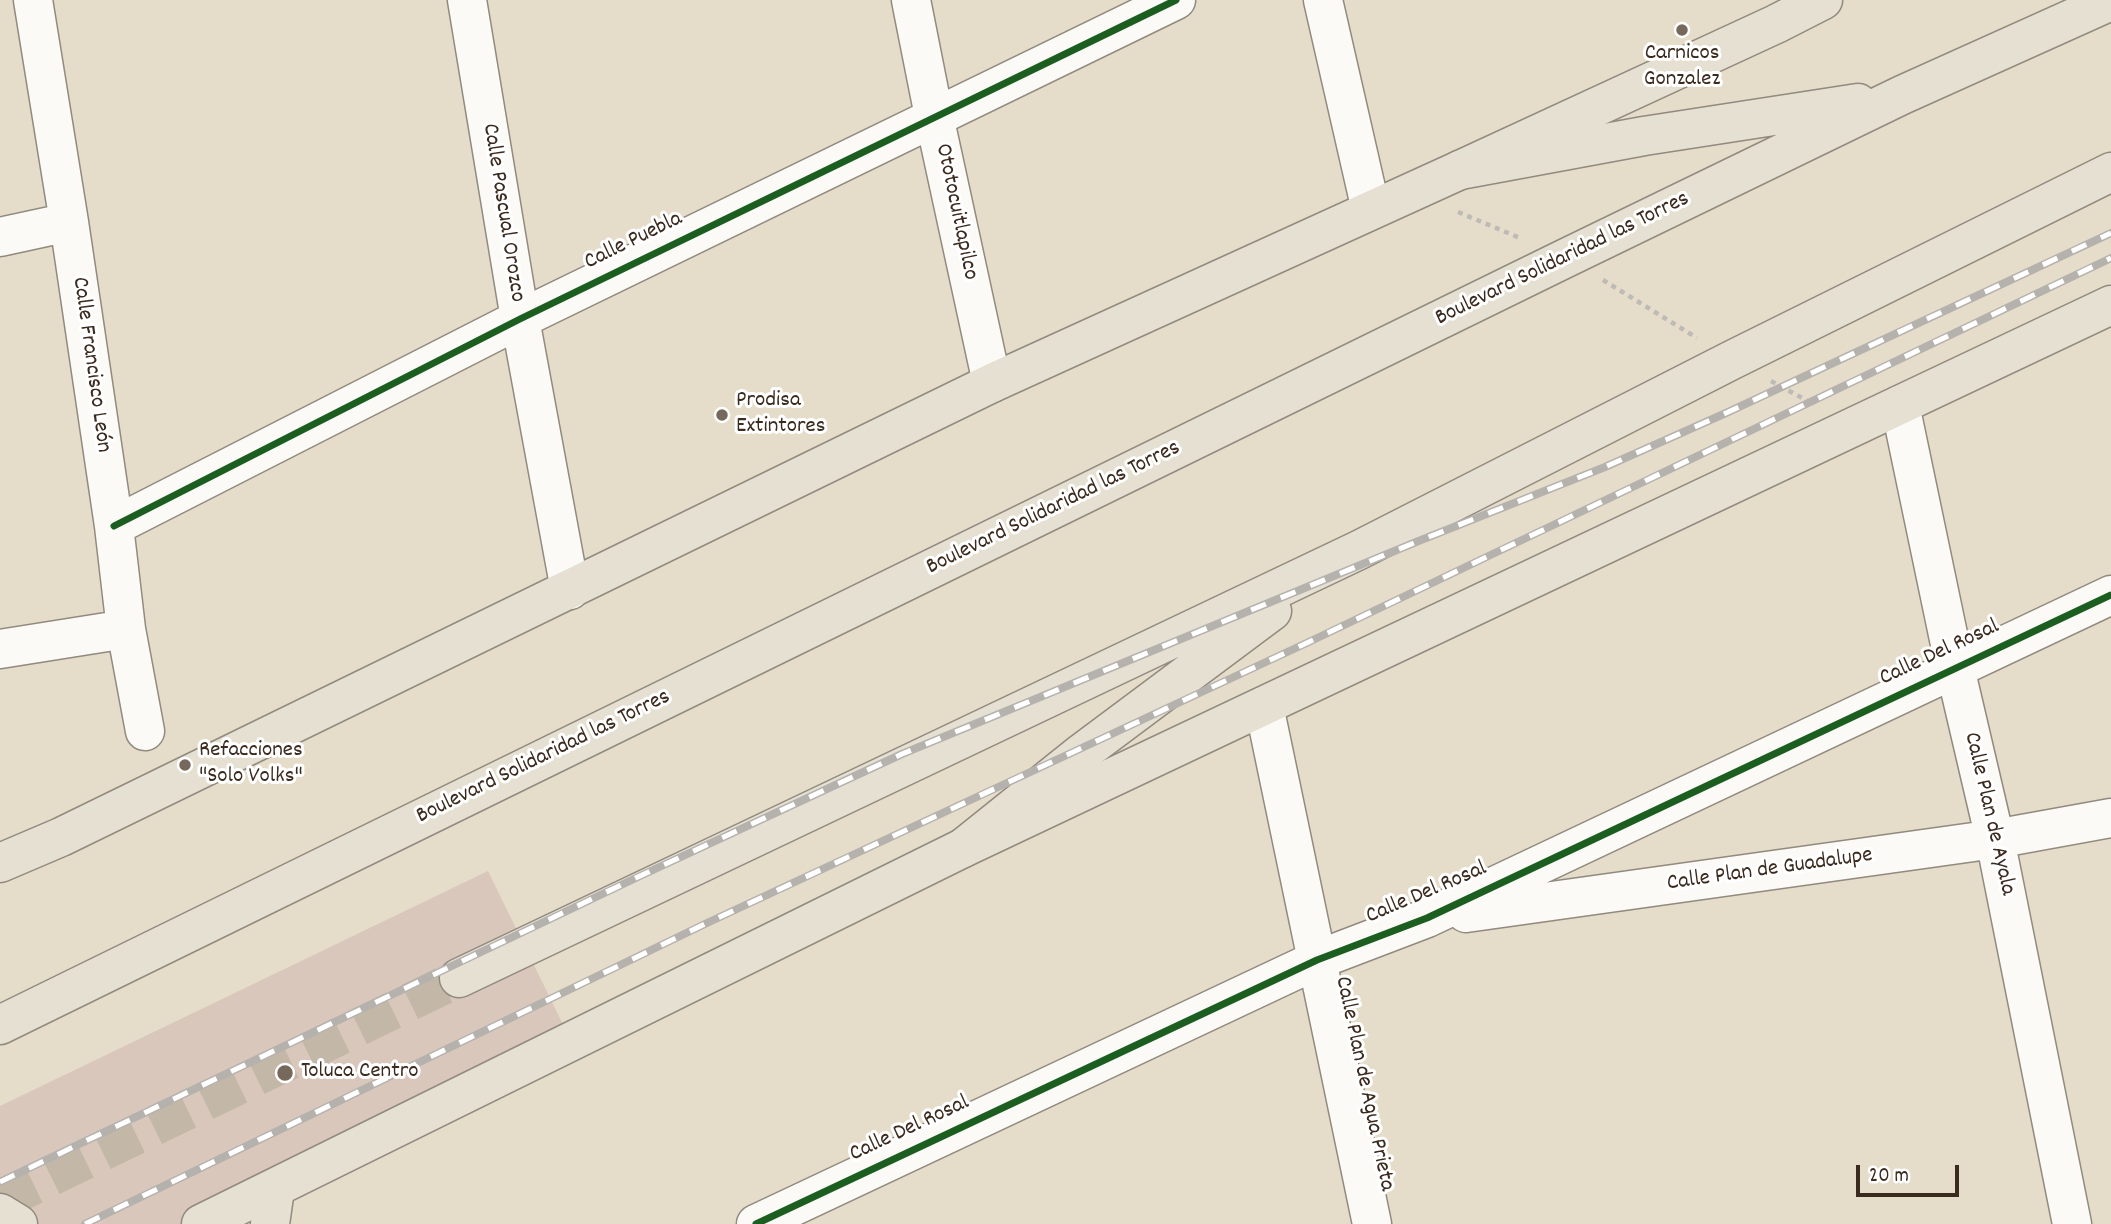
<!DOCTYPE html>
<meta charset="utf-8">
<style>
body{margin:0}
#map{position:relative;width:2111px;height:1224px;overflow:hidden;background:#e5dcca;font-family:Dekko,sans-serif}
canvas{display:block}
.scale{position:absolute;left:1856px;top:1165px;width:103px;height:32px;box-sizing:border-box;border:4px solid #3b2a1e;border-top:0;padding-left:9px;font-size:21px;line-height:24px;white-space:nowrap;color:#3b2a1e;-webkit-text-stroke:5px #fff;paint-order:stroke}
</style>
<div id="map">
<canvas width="2111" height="1224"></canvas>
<div class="scale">20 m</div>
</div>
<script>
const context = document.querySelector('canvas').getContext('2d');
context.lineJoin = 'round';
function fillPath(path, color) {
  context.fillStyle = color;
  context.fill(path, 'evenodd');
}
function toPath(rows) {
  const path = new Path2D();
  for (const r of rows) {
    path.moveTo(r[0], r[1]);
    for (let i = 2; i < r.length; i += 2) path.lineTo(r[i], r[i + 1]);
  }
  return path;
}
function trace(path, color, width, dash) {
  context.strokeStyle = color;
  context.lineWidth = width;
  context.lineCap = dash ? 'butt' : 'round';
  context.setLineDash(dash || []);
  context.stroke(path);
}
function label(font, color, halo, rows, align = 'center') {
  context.font = font + ' Dekko,sans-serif';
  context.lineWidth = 6;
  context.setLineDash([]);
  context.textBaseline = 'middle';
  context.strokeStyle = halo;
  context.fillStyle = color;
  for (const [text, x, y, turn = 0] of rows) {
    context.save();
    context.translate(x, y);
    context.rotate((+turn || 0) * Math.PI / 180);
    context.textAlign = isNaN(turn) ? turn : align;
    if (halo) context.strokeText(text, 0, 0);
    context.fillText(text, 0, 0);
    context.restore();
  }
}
const building = toPath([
 [488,871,571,1041,190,1224,0,1224,0,1106]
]);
const highwayTunnel = toPath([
 [0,1202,459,978]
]);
const path = toPath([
 [1458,212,1520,238],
 [1603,280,1697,338],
 [1771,381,1815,405]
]);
const minor = toPath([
 [33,0,69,222,114,526,126,629,145,731],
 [467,0,520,319,570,590],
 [911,0,934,116,992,383],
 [1323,0,1371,210],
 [0,237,69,222],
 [1900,405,1955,668,1995,839,2072,1224],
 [114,526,520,319,1176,0],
 [0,649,126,629],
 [1264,706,1372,1224],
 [1466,913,1995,839,2111,818],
 [756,1224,1317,960,1427,918,2111,595]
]);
const major = toPath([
 [0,863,61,837,992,383,1460,170,1776,24,1823,0],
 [201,1224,963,848,2111,305]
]);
const highway = toPath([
 [1460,170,1644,136,1858,103],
 [963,848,1079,755,1272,611],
 [459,978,1359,550,1732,360,2111,172],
 [0,1025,1566,258,1902,95,2111,1],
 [0,1213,18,1224],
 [270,1224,275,1189]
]);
const rail = toPath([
 [0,1182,640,876,902,754,1421,540,1605,467,1726,413,2111,233],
 [85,1224,707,923,1313,640,2111,258]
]);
const cycleway = toPath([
 [114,526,520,319,1176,0],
 [756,1224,1317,960,1427,918,2111,595]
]);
const markers = [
 [1682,30,7,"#76685a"],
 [722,415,7,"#76685a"],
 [185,765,7,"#76685a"],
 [285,1073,9,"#76685a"]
];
const poiNames = [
 ["Carnicos",1682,55,"center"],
 ["Gonzalez",1682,81,"center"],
 ["Prodisa",736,402],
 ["Extintores",736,428],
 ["Refacciones",199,752],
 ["\"Solo Volks\"",199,778],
 ["Toluca Centro",301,1073]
];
const streetNames = [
 ["Ototocuitlapilco",955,212,78],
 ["Calle Pascual Orozco",502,213,81],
 ["Calle Puebla",634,242,-26],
 ["Boulevard Solidaridad las Torres",1563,260,-26],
 ["Calle Francisco León",90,365,82],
 ["Boulevard Solidaridad las Torres",1054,509,-26],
 ["Calle Del Rosal",1940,654,-25],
 ["Boulevard Solidaridad las Torres",544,758,-26],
 ["Calle Plan de Ayala",1988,814,77],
 ["Calle Plan de Guadalupe",1770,871,-8],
 ["Calle Del Rosal",1427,894,-23],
 ["Calle Plan de Agua Prieta",1363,1084,78],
 ["Calle Del Rosal",910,1130,-25]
];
fillPath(building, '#d9c7bc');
trace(highwayTunnel, '#c3b8a8', 38, [38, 19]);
trace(minor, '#918a7e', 41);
trace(major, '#918a7e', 41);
trace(highway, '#918a7e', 41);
trace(path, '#bebbb6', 4.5, [5, 5]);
trace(minor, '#fbfaf7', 38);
trace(major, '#e5e0d2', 38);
trace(highway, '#e5e0d2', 38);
trace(rail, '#b5b2ae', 8);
trace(rail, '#fff', 5, [16]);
trace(cycleway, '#1b5e20', 7);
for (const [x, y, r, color] of markers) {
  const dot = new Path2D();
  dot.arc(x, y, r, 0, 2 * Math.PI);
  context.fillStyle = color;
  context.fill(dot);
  trace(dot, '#fff', 2.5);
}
label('23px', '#3b2a1e', '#fff', poiNames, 'left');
label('23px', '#3b2a1e', '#fff', streetNames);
</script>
